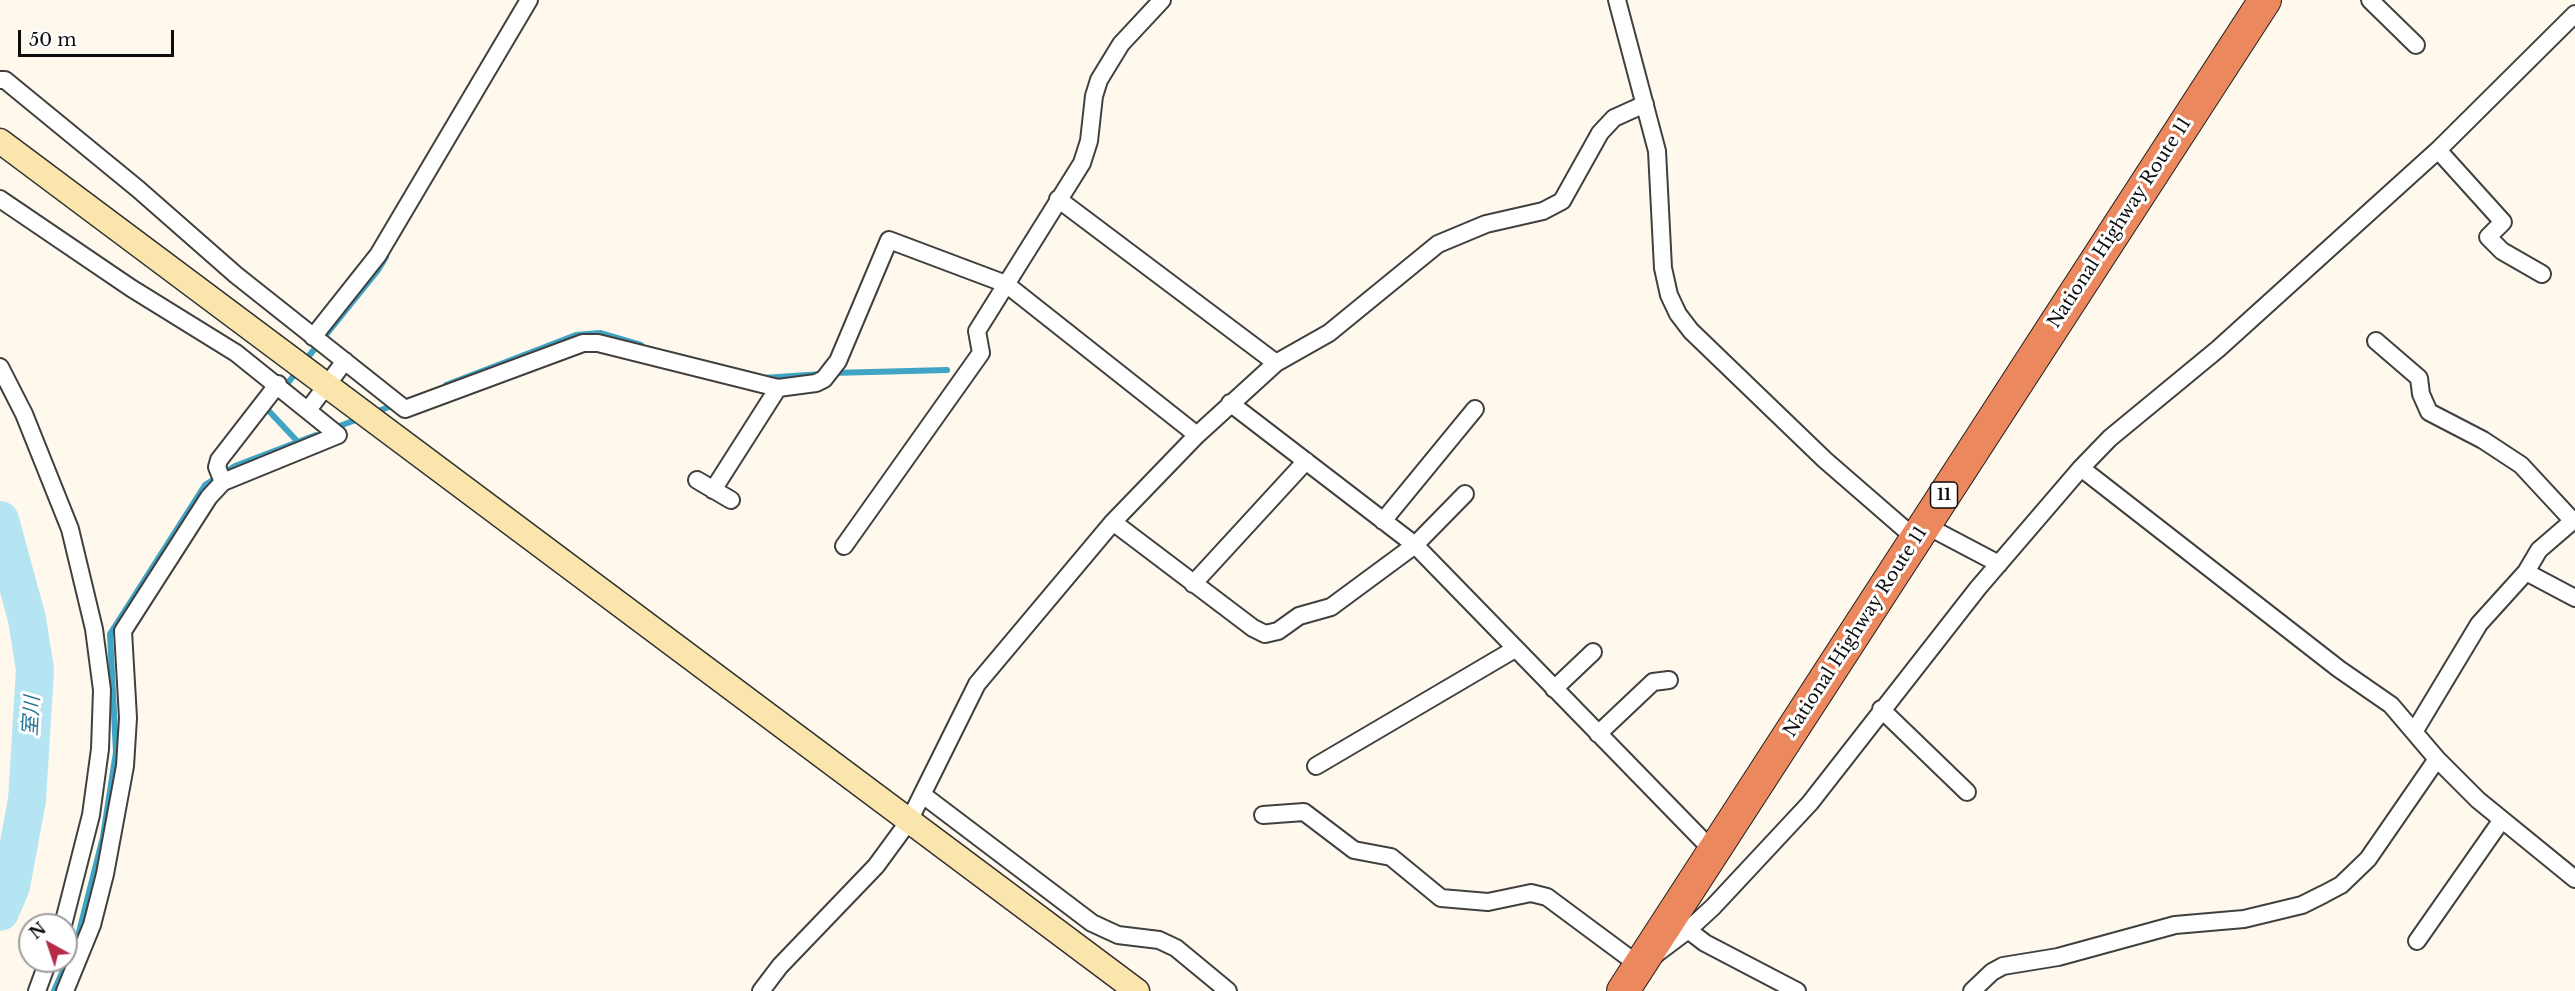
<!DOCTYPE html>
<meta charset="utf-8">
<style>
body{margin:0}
#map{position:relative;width:2575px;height:991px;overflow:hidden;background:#fef8ed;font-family:"Libre Baskerville",serif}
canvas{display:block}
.north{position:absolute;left:18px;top:913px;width:60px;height:60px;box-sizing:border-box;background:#fff;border:2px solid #9e9e9e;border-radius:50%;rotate:320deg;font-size:16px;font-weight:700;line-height:24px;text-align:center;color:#0d0d0d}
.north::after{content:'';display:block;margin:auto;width:21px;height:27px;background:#b52c49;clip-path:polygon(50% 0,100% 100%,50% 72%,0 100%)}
.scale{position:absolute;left:18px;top:30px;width:156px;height:27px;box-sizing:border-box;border:3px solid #0d0d0d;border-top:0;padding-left:8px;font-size:18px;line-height:21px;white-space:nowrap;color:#0d0d0d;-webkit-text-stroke:4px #fff;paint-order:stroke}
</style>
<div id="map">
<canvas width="2575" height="991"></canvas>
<div class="north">N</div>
<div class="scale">50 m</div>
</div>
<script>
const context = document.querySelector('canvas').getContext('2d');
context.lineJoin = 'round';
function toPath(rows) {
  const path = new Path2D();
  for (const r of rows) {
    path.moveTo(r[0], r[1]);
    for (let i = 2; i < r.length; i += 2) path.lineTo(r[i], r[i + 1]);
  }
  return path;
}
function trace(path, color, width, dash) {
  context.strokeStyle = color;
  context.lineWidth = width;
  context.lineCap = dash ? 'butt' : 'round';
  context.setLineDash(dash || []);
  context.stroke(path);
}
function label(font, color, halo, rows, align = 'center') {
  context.font = font + ' "Libre Baskerville","Noto Sans JP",serif';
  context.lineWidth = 6;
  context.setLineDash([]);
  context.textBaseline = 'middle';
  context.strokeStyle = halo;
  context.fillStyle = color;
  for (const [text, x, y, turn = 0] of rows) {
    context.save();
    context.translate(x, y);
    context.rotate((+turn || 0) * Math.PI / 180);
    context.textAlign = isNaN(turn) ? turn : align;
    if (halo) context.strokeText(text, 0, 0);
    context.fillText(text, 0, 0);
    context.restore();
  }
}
const stream = toPath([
 [304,362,378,270,386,257],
 [832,373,947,370],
 [763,378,822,374],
 [446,385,576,335,600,333,641,345],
 [284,388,298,370],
 [270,405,267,409,298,442],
 [373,413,394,405],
 [334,428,361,418],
 [54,991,78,936,103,837,116,752,110,634,205,485,235,466,316,435]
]);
const river = toPath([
 [0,520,27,619,35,670,27,800,11,886,0,912]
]);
const street = toPath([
 [1617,0,1657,151,1663,268,1669,295,1678,314,1691,331,1825,460,1916,539],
 [2370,0,2416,45],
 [0,80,5,80,138,189,236,275,405,409,583,343,598,343,778,388,816,383,824,379,838,361,889,240,1006,284,1197,435],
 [2438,150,2503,222,2488,237,2502,251,2542,274],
 [0,199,131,288,236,353,338,435,223,482,209,497,123,631,128,718,125,766,105,874,92,925,65,991],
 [1058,199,1276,363],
 [313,337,378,255,529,0],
 [2376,341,2419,378,2421,394,2429,412,2483,440,2521,465,2573,521],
 [0,367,24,414,70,529,94,629,102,690,100,749,91,815,63,925],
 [1230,403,1415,545,1714,852],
 [308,410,345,361],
 [2081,468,2339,669,2391,705,2437,759,2478,800,2575,879],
 [697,480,731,500],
 [223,482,217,467,219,460,278,384],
 [713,490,778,388],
 [1383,521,1475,409],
 [1113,522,1253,628,1265,634,1278,631,1299,616,1331,607,1415,545,1465,494],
 [1925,525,1999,564],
 [844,546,981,353,977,331,1082,163,1089,141,1094,96,1099,80,1121,44,1162,0],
 [2526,572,2575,598],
 [1193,584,1306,461],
 [1554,689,1593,652],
 [1881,709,1967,792],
 [2414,732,2479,624,2526,572,2539,550,2575,519],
 [1598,734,1653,682,1669,680],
 [1316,766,1515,649],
 [923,795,1092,923,1118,935,1159,940,1176,948,1228,991],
 [1263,815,1304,812,1354,850,1391,857,1441,898,1488,902,1531,893,1547,897,1640,966,1688,930,1713,907,1810,803,1978,588,2081,468,2110,438,2218,349,2438,150,2575,14],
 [1688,930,1705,943,1797,991],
 [2417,941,2501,821],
 [37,991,48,961],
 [761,991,780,966,876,866,909,821,977,684,1113,522,1197,435,1276,363,1329,333,1438,244,1486,224,1543,211,1562,201,1600,133,1614,118,1645,104],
 [1972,991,1992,972,2003,966,2058,957,2175,925,2244,919,2302,905,2324,894,2341,885,2368,859,2437,759]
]);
const secondary = toPath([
 [0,141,1137,991]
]);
const highway = toPath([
 [1623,991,2265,0]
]);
const shields = [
 [1944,495,27]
];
const shieldNames = [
 ["11",1944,495]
];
const streetNames = [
 ["National Highway Route 11",2120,223,-57],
 ["National Highway Route 11",1856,632,-57]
];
const waterNames = [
 ["室川",32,716,-87]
];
trace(stream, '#40a5c5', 6);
trace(river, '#b5e5f2', 38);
trace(street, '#404040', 20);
trace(secondary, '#2f2f2f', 27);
trace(highway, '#1e1e1e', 34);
trace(street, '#fff', 16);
trace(secondary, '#fae5ac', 24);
trace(highway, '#ec885d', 32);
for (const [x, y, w] of shields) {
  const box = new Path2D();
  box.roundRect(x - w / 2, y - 13, w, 26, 4.5);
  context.fillStyle = '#fff';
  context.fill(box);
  trace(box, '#0d0d0d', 1.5);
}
label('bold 16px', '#0d0d0d', null, shieldNames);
label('18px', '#0d0d0d', '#fff', streetNames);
label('italic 20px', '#1d7597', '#fff', waterNames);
</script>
